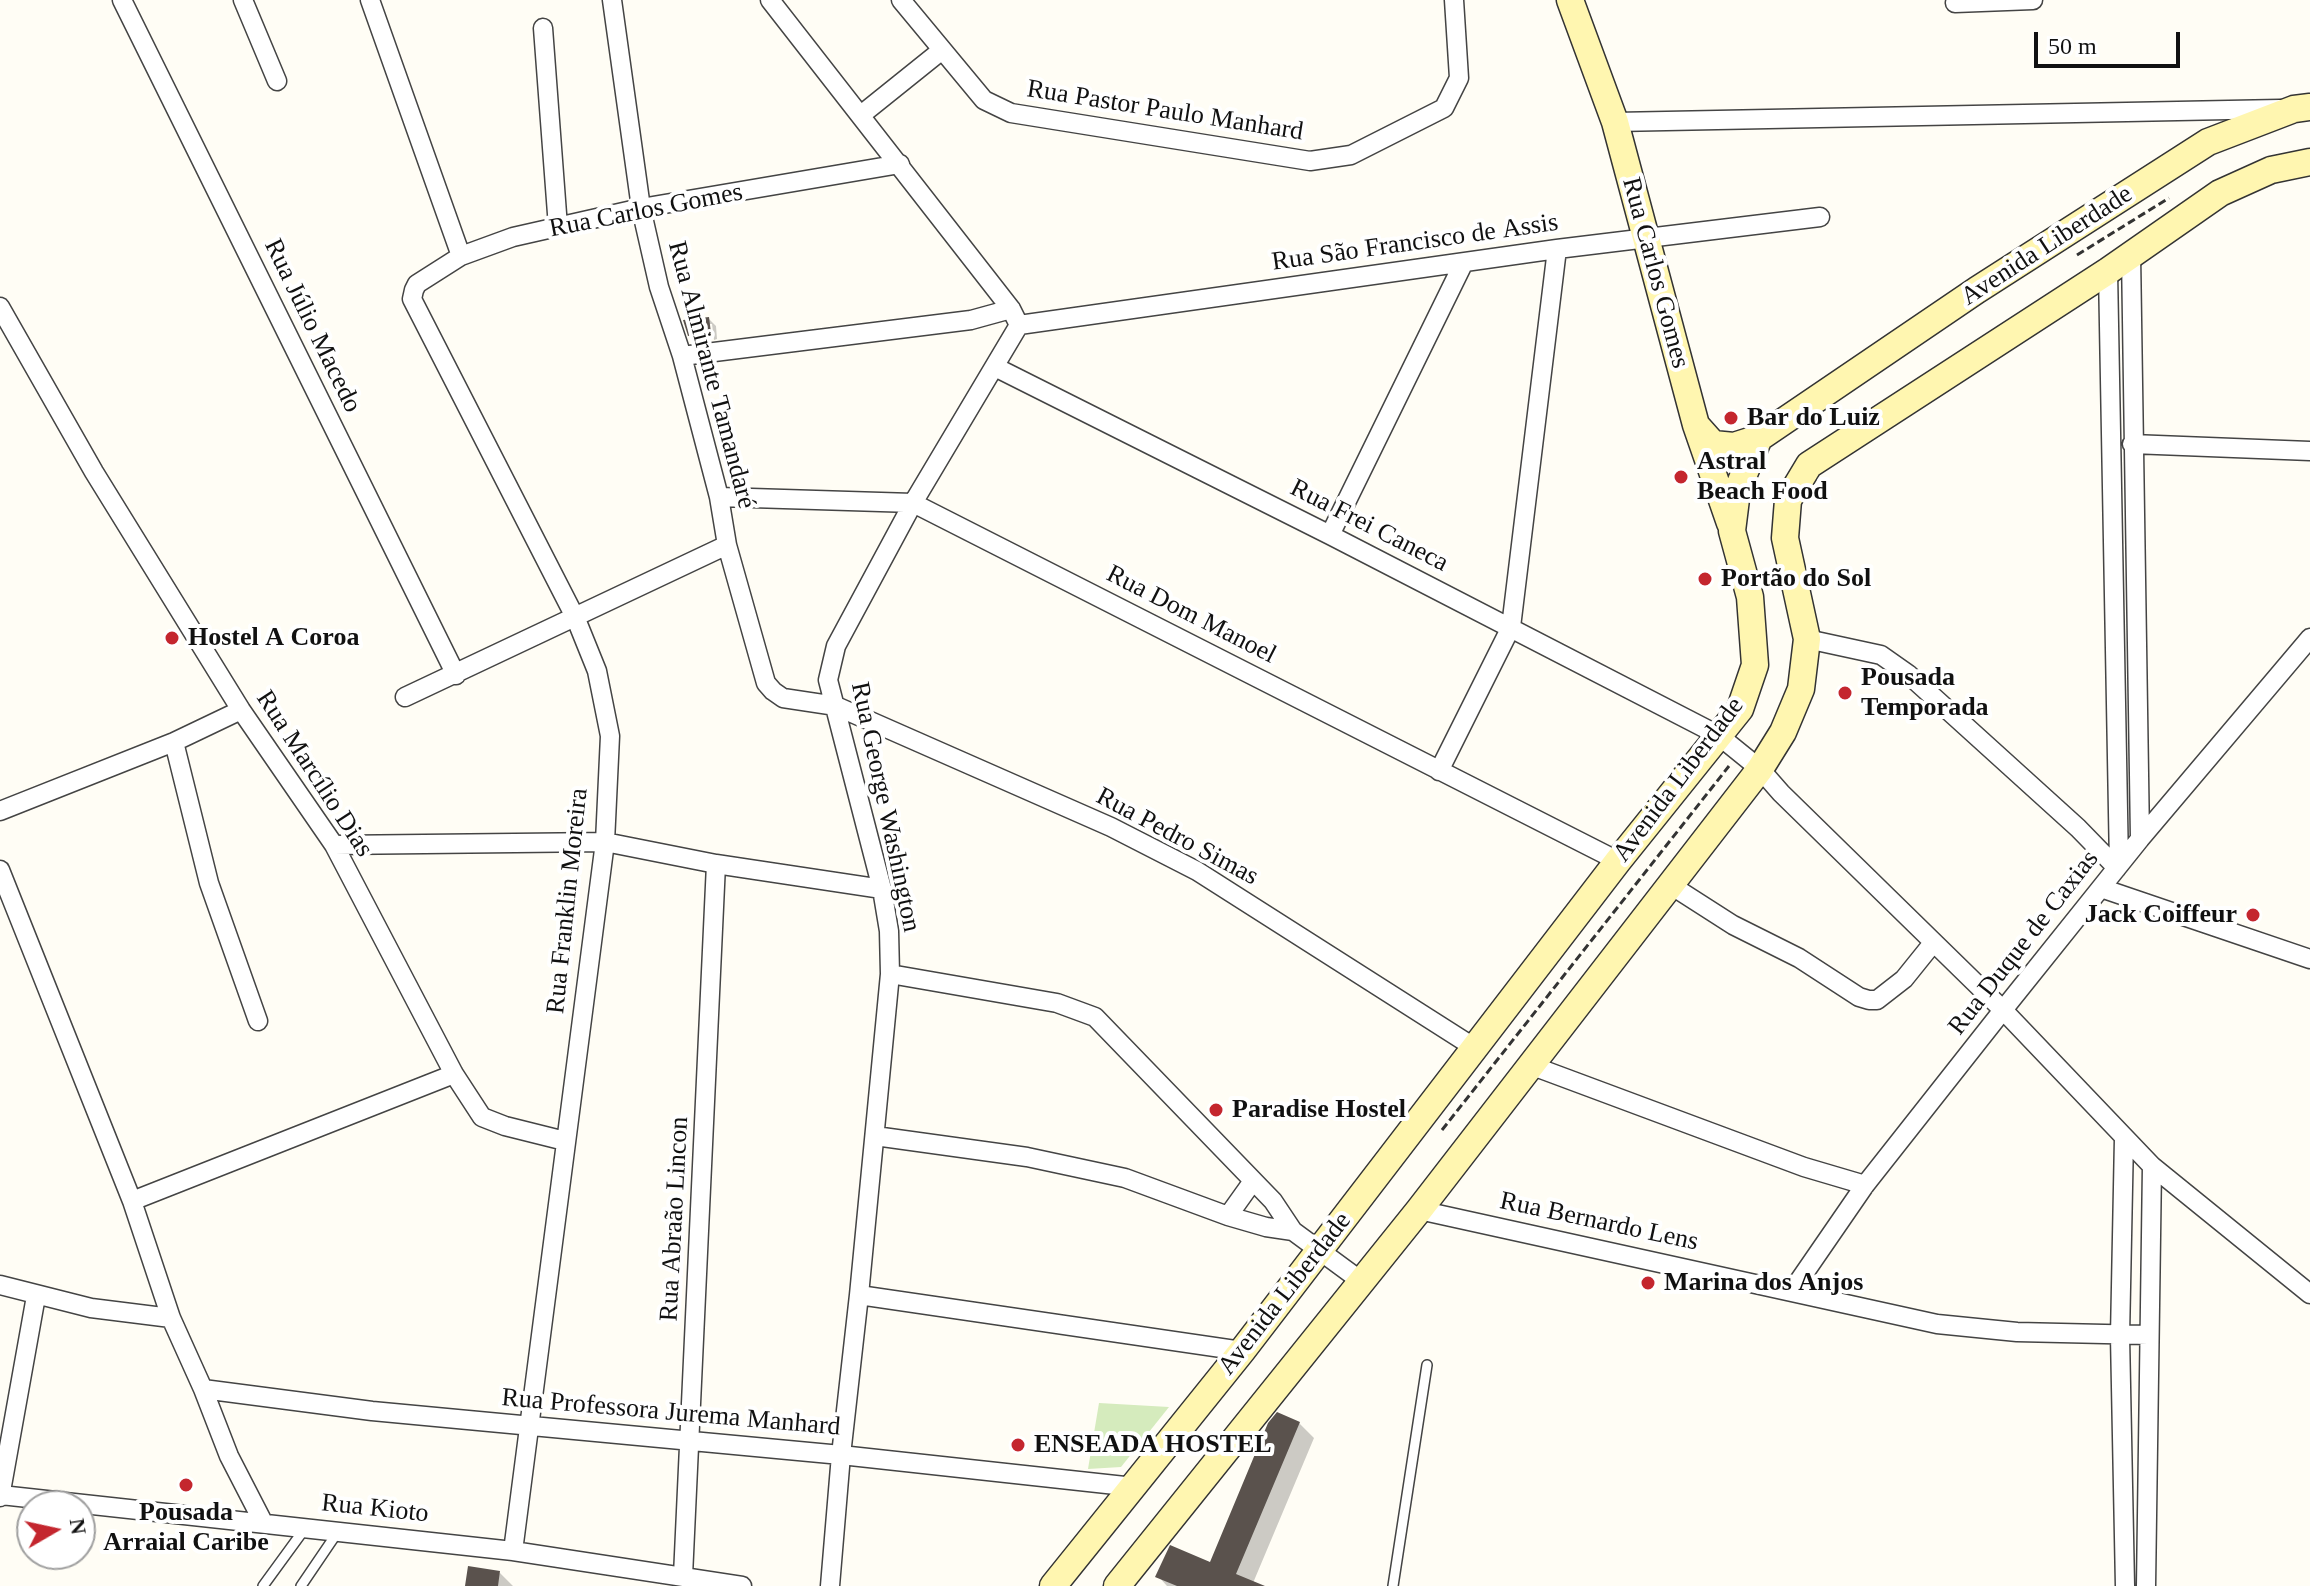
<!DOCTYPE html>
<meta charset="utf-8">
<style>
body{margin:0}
#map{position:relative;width:2310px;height:1586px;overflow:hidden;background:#fffdf5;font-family:Georgia,serif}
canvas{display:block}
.north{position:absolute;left:16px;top:1490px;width:80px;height:80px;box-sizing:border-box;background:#fff;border:2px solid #a0a0a0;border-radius:50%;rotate:81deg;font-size:22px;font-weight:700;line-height:32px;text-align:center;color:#111}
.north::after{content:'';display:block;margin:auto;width:28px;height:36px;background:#c4262e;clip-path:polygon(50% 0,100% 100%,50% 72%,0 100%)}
.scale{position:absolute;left:2034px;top:32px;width:146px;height:36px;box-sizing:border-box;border:4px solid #111;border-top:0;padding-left:10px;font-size:24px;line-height:28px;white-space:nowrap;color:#111;-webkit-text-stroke:6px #fff;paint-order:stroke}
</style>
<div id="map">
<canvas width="2310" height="1586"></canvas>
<div class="north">N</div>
<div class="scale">50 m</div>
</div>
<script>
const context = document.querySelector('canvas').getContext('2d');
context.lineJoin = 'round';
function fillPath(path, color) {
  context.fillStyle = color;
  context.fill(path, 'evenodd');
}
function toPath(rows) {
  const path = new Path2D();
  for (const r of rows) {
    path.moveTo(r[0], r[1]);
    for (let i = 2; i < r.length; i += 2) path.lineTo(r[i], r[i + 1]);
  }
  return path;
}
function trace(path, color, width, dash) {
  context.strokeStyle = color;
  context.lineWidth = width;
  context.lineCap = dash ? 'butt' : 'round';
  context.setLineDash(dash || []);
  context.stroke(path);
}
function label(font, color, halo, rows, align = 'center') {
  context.font = font + ' Georgia,serif';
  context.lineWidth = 8;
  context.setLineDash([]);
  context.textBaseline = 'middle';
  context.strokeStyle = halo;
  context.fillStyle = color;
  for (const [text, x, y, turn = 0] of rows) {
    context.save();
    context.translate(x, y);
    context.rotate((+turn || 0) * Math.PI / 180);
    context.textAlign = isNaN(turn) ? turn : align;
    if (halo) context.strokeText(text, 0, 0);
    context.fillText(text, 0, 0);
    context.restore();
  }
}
const green = toPath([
 [1099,1403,1169,1407,1121,1467,1088,1469]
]);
const shadow = toPath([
 [709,319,716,326,717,339,714,340,712,324,708,324,710,340,697,342,690,334],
 [1299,1423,1314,1438,1253,1583,1260,1586,1167,1586,1158,1576,1211,1565],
 [500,1573,513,1586,467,1586]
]);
const building = toPath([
 [709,317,711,333,688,336,683,320],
 [1277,1412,1300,1422,1236,1574,1265,1586,1177,1586,1155,1577,1170,1545,1210,1562,1268,1423],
 [468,1566,500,1571,498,1586,465,1586]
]);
const path = toPath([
 [2077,255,2169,198],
 [1442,1130,1729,766]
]);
const lane = toPath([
 [263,1586,306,1527],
 [301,1586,337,1533],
 [1393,1586,1427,1365]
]);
const street = toPath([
 [122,0,456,675],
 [243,0,277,81],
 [370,0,461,256],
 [612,0,641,208,659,287,682,356,719,497,727,545,766,683,773,691,783,698,836,706,1111,827,1197,871,1475,1048],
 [770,0,1011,309,1019,325],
 [901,0,984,100,1011,113,1310,161,1351,155,1444,108,1459,78,1454,0],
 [1955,3,2033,0],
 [543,28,558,227],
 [861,115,942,50],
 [1615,122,2280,109],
 [2131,254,2140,839],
 [2108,271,2119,865],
 [0,307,94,472,241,710,334,845,454,1074,482,1117,505,1126,565,1141],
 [1019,325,1557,249,1820,217],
 [682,356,971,320,1011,309],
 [995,367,1330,535,1718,735,1760,769,1781,793,2003,1010,2152,1166,2310,1294],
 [2132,444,2310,451],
 [719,497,913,503,1618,861],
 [1330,535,1464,262],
 [1807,639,1881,655,1908,674,2078,828,2117,868],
 [405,697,727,545],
 [174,742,209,883,258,1021],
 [1439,771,1511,627,1557,249],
 [0,811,174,742,241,710],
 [334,845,605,842,716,864,882,889],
 [0,870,132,1201,171,1318,203,1389,229,1456,263,1522],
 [1669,884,1733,925,1799,958,1859,997,1869,1000,1877,1000,1904,979,1933,943],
 [2101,888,2310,959],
 [890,974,1057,1003,1095,1017,1273,1201,1293,1231,1361,1281],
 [1530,1065,1804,1167,1865,1185],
 [875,1136,1027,1157,1125,1178,1228,1216,1266,1227,1293,1231],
 [2124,1138,2120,1336,2125,1586],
 [132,1201,454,1074],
 [1419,1210,1937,1324,2017,1332,2148,1335],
 [1228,1216,1253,1181],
 [0,1285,91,1308,171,1318],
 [1792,1291,1865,1185,2003,1010,2140,839,2310,638],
 [859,1295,1242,1351],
 [203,1389,372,1411,841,1455,1134,1487],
 [1,1495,513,1551,742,1586],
 [0,1497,36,1296],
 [513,1551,605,842,610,736,597,671,576,619,412,299,414,290,417,284,461,256,513,237,641,208,900,164],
 [683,1576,716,864],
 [830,1586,841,1455,859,1295,890,974,889,931,882,889,828,680,836,646,913,503,1019,325],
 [2146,1586,2152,1166]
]);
const secondary = toPath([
 [1570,0,1615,122,1696,425,1730,523],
 [1696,425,1713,444,1734,446,1759,438],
 [1053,1586,1242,1351,1618,861,1740,709,1755,665,1750,597,1732,531,1737,491,1759,438,1977,290,2208,142,2294,109,2310,107],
 [1117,1586,1419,1210,1760,769,1783,732,1801,689,1807,639,1785,538,1788,500,1809,465,2108,271,2220,193,2271,170,2310,162]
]);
const markers = [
 [1731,418,8,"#c4262e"],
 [1681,477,8,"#c4262e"],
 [1705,579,8,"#c4262e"],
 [172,638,8,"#c4262e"],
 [1845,693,8,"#c4262e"],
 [2253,915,8,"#c4262e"],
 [1216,1110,8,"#c4262e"],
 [1648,1283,8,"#c4262e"],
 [1018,1445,8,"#c4262e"],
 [186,1485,8,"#c4262e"]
];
const streetNames = [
 ["Rua Pastor Paulo Manhard",1165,111,9],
 ["Rua Carlos Gomes",646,211,-11],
 ["Rua São Francisco de Assis",1415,243,-8],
 ["Avenida Liberdade",2047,246,-33],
 ["Rua Carlos Gomes",1655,273,75],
 ["Rua Júlio Macedo",312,326,64],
 ["Rua Almirante Tamandaré",711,375,75],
 ["Rua Frei Caneca",1369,526,27],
 ["Rua Dom Manoel",1191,615,27],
 ["Rua Marcílio Dias",314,774,57],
 ["Avenida Liberdade",1679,780,-53],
 ["Rua George Washington",885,807,78],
 ["Rua Pedro Simas",1177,837,28],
 ["Rua Franklin Moreira",568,901,-84],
 ["Rua Duque de Caxias",2024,943,-52],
 ["Rua Abraão Lincon",675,1219,-87],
 ["Rua Bernardo Lens",1599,1222,12],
 ["Avenida Liberdade",1285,1294,-52],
 ["Rua Professora Jurema Manhard",671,1413,5],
 ["Rua Kioto",375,1509,6]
];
const poiNames = [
 ["Bar do Luiz",1747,418],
 ["Astral",1697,462],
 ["Beach Food",1697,492],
 ["Portão do Sol",1721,579],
 ["Hostel A Coroa",188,638],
 ["Pousada",1861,678],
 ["Temporada",1861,708],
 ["Jack Coiffeur",2237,915,"right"],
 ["Paradise Hostel",1232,1110],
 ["Marina dos Anjos",1664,1283],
 ["ENSEADA HOSTEL",1034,1445],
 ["Pousada",186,1513,"center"],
 ["Arraial Caribe",186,1543,"center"]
];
fillPath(green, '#d5ebbd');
fillPath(shadow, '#0003');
fillPath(building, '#5a524d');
trace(lane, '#444', 12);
trace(street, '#444', 21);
trace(secondary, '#333', 29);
trace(path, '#333', 3, [8, 4]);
trace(lane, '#fff', 9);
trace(street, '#fff', 18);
trace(secondary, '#fff6b0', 26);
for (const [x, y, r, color] of markers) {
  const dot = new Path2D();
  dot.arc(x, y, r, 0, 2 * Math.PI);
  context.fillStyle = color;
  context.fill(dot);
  trace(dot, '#fff', 3);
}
label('26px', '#111', '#fff', streetNames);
label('bold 26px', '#111', '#fff', poiNames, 'left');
</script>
